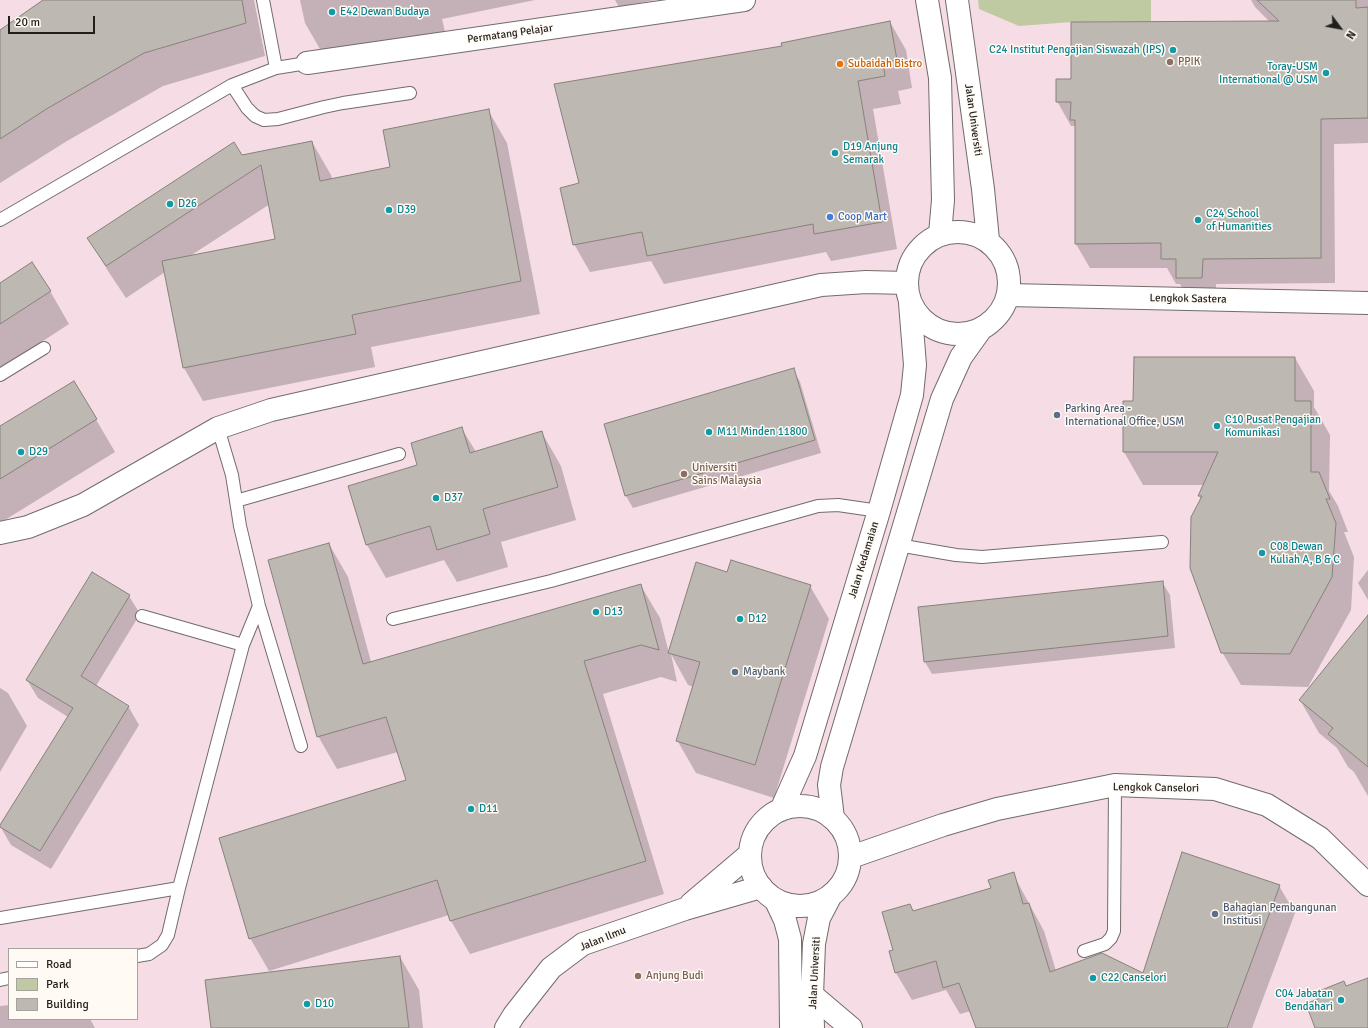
<!DOCTYPE html>
<style>
body{margin:0}
#map{position:relative;width:1368px;height:1028px;overflow:hidden;background:#f2ece6;font-family:Signika,sans-serif}
canvas{display:block}
.legend{position:absolute;left:8px;top:948px;width:130px;height:72px;box-sizing:border-box;background:#fffaf4;border:1px solid #a6a29e;margin:0;padding:5px 7px;list-style:none;font-size:12px;color:#211f1c}
.legend li{display:flex;align-items:center;gap:8px;height:20px}
.legend b{width:20px;border:1px solid #a6a29e}
.north{position:absolute;left:1320px;top:8px;width:40px;height:40px;-webkit-text-stroke:3px #fffaf4;paint-order:stroke;rotate:122deg;font-size:11px;font-weight:700;line-height:16px;text-align:center;color:#211f1c}
.north::after{content:'';display:block;margin:auto;width:14px;height:18px;background:#211f1c;clip-path:polygon(50% 0,100% 100%,50% 72%,0 100%)}
.scale{position:absolute;left:8px;top:16px;width:87px;height:18px;box-sizing:border-box;border:2px solid #211f1c;border-top:0;padding-left:5px;font-size:12px;line-height:14px;white-space:nowrap;color:#211f1c;-webkit-text-stroke:3px #fffaf4;paint-order:stroke}
</style>
<div id="map">
<canvas width="1368" height="1028"></canvas>
<ul class="legend">
<li><b style="height:5px;background:#fff"></b>Road</li>
<li><b style="height:11px;background:#bfc9a2"></b>Park</li>
<li><b style="height:11px;background:#beb8b2"></b>Building</li>
</ul>
<div class="north">N</div>
<div class="scale">20 m</div>
</div>
<script>
const context = document.querySelector('canvas').getContext('2d');
context.lineJoin = 'round';
function fillPath(path, color) {
  context.fillStyle = color;
  context.fill(path, 'evenodd');
}
function toPath(rows) {
  const path = new Path2D();
  for (const r of rows) {
    if (r.length === 3) {
      path.moveTo(r[0] + r[2], r[1]);
      path.arc(r[0], r[1], r[2], 0, 2 * Math.PI);
      continue;
    }
    path.moveTo(r[0], r[1]);
    for (let i = 2; i < r.length; i += 2) path.lineTo(r[i], r[i + 1]);
  }
  return path;
}
function trace(path, color, width, dash) {
  context.strokeStyle = color;
  context.lineWidth = width;
  context.lineCap = dash ? 'butt' : 'round';
  context.setLineDash(dash || []);
  context.stroke(path);
}
function label(font, color, halo, rows, align = 'center') {
  context.font = font + ' Signika,sans-serif';
  context.lineWidth = 3;
  context.setLineDash([]);
  context.textBaseline = 'middle';
  context.strokeStyle = halo;
  context.fillStyle = color;
  for (const [text, x, y, turn = 0] of rows) {
    context.save();
    context.translate(x, y);
    context.rotate((+turn || 0) * Math.PI / 180);
    context.textAlign = isNaN(turn) ? turn : align;
    if (halo) context.strokeText(text, 0, 0);
    context.fillText(text, 0, 0);
    context.restore();
  }
}
const education = toPath([
 [0,0,1368,0,1368,1028,0,1028],
 [9,949,137,949,137,1019,9,1019]
]);
const green = toPath([
 [978,0,1151,0,1151,21,1071,22,1019,26,979,9]
]);
const shadow = toPath([
 [45,0,254,0,265,56,163,86,67,141,0,183,0,31],
 [300,0,535,0,442,19,445,32,324,56,305,23],
 [615,0,655,0,619,7],
 [1251,0,1368,0,1368,143,1334,144,1335,283,1216,284,1216,302,1191,303,1180,284,1176,284,1167,268,1090,268,1076,244,1075,126,1071,126,1057,101,1072,80,1270,22,1255,7],
 [890,22,906,50,912,88,898,91,901,104,873,109,897,249,831,261,826,252,664,284,651,261,590,272,574,244,580,184,783,47],
 [488,110,507,143,540,314,371,347,375,367,203,401,184,368,165,272,126,298,108,271,89,238,242,156,312,142,331,175,332,179,392,168],
 [270,204,277,239,190,256],
 [0,284,50,291,69,324,0,369],
 [1295,358,1314,391,1314,407,1330,435,1329,491,1338,506,1348,532,1344,532,1354,557,1351,610,1308,687,1241,685,1222,652,1201,499,1199,496,1204,485,1143,485,1124,452,1134,402],
 [793,369,800,382,821,453,633,508,626,496],
 [74,382,115,452,0,523,0,427],
 [462,429,476,452,542,433,561,466,576,520,501,542,508,567,457,582,444,560,386,578,367,545,350,487,419,466],
 [329,544,348,577,371,662,641,586,660,618,669,653,728,573,810,586,829,619,774,798,696,773,677,740,694,687,688,685,671,654,677,682,661,677,603,694,664,894,470,954,451,921,449,915,269,971,250,938,407,781,398,752,337,769,318,736],
 [1368,570,1368,600,1358,583],
 [1162,582,1170,595,1175,648,932,674,925,662],
 [129,596,140,614,96,686,128,706,139,725,51,869,11,845,0,826,68,717,38,698,27,680],
 [1368,617,1368,796,1354,772,1348,767,1337,748,1319,733,1300,700],
 [0,688,8,693,27,726,0,772],
 [1013,874,1044,931,1056,971,1143,974,1279,886,1295,913,1252,1028,977,1028,971,1011,960,1014,946,990,912,1000,896,973,890,952,894,950,910,905,914,912,992,888],
 [400,957,419,990,423,1028,212,1028],
 [9,1005,9,1019,90,1019,95,1028,0,1028,0,1006]
]);
const building = toPath([
 [43,0,242,0,246,23,144,53,48,108,0,139,0,30,43,0],
 [1257,0,1356,0,1356,8,1368,7,1368,118,1321,119,1321,258,1203,259,1202,278,1176,278,1176,259,1161,259,1161,243,1075,244,1075,120,1070,120,1071,102,1056,102,1056,79,1071,79,1071,22,1279,21,1257,0],
 [890,21,897,60,883,63,885,76,858,81,882,222,814,234,813,224,647,256,642,232,573,245,560,188,579,183,554,84,782,46,781,43,890,21],
 [489,109,521,281,352,315,356,334,183,368,162,261,275,239,261,165,106,266,87,238,234,142,242,155,312,141,320,181,390,167,383,130,489,109],
 [32,262,51,291,0,324,0,283,32,262],
 [1134,357,1295,357,1295,401,1311,401,1311,472,1319,472,1330,499,1326,499,1336,523,1332,577,1290,654,1221,653,1190,568,1191,517,1202,496,1198,496,1218,452,1123,452,1123,401,1133,401,1134,357],
 [794,368,815,440,625,496,604,424,794,368],
 [74,381,97,419,0,479,0,426,74,381],
 [462,427,470,453,542,431,558,487,483,509,490,534,437,550,430,526,366,545,348,486,417,465,411,443,462,427],
 [329,543,363,664,641,584,659,650,641,645,584,661,646,861,450,921,437,880,249,939,219,838,406,780,386,717,317,737,268,560,329,543],
 [731,560,811,585,755,765,676,741,700,662,668,653,696,562,727,572,731,560],
 [92,572,130,595,81,676,129,706,40,851,0,827,0,825,73,708,26,680,92,572],
 [1163,581,1168,636,924,662,918,607,1163,581],
 [1368,615,1368,767,1328,734,1333,728,1299,700,1368,615],
 [1182,852,1280,885,1227,1028,976,1028,959,983,943,988,936,961,895,973,889,951,893,950,882,912,910,904,913,911,991,888,988,880,1014,872,1023,904,1029,903,1050,972,1102,953,1143,973,1182,852],
 [400,956,409,1028,211,1028,205,980,400,956],
 [1368,978,1368,1028,1315,1028,1306,1004,1322,997,1319,991,1344,981,1346,986,1368,978]
]);
const lane = toPath([
 [276,68,307,63],
 [232,85,247,108,255,116,264,120,278,119,324,107,343,103,410,93],
 [0,220,232,85,276,68,263,0],
 [0,375,44,348],
 [218,428,232,475,240,526,259,606,301,746],
 [236,501,399,454],
 [898,545,956,555,982,557,1162,542],
 [142,616,243,645],
 [393,619,551,581,818,506,838,505,879,511],
 [179,888,243,645,259,606],
 [0,918,179,888,168,935,162,945,149,954,137,956],
 [1084,951,1105,944,1111,938,1114,931,1115,785],
 [0,980,9,978]
]);
const street = toPath([
 [307,63,744,0],
 [1008,295,1368,303],
 [0,533,28,527,83,505,218,428,271,410,821,285,866,282,907,283],
 [851,857,943,825,997,809,1115,785,1215,789,1267,805,1320,838,1368,885],
 [691,904,750,854],
 [812,995,851,1028],
 [506,1028,514,1015,551,968,583,944,685,909,761,887]
]);
const secondary = toPath([
 [927,0,940,78,943,200,940,234],
 [957,0,983,189,988,240],
 [958,283,51],
 [800,856,50],
 [781,810,805,756,879,511,912,395,915,365,910,303],
 [833,818,829,785,832,767,942,399,961,357,981,329],
 [776,901,785,920,790,939,791,1028],
 [813,1028,812,995,814,944,819,918,830,897]
]);
const markers = [
 [332,12,4,"#0f9aa8"],
 [1173,50,4,"#0f9aa8"],
 [1170,62,4,"#8d6e63"],
 [840,64,4,"#e8710a"],
 [1326,73,4,"#0f9aa8"],
 [835,153,4,"#0f9aa8"],
 [170,204,4,"#0f9aa8"],
 [389,210,4,"#0f9aa8"],
 [830,217,4,"#3f7fe0"],
 [1198,220,4,"#0f9aa8"],
 [1057,415,4,"#5c6f8a"],
 [1217,426,4,"#0f9aa8"],
 [709,432,4,"#0f9aa8"],
 [21,452,4,"#0f9aa8"],
 [684,474,4,"#8d6e63"],
 [436,498,4,"#0f9aa8"],
 [1262,553,4,"#0f9aa8"],
 [596,612,4,"#0f9aa8"],
 [740,619,4,"#0f9aa8"],
 [735,672,4,"#5c6f8a"],
 [471,809,4,"#0f9aa8"],
 [1215,914,4,"#5c6f8a"],
 [638,976,4,"#8d6e63"],
 [1093,978,4,"#0f9aa8"],
 [1341,1000,4,"#0f9aa8"],
 [307,1004,4,"#0f9aa8"]
];
const cultureNames = [
 ["E42 Dewan Budaya",340,12],
 ["C24 Institut Pengajian Siswazah (IPS)",1165,50,"right"],
 ["Toray-USM",1318,67,"right"],
 ["International @ USM",1318,80,"right"],
 ["D19 Anjung",843,147],
 ["Semarak",843,160],
 ["D26",178,204],
 ["D39",397,210],
 ["C24 School",1206,214],
 ["of Humanities",1206,227],
 ["C10 Pusat Pengajian",1225,420],
 ["Komunikasi",1225,433],
 ["M11 Minden 11800",717,432],
 ["D29",29,452],
 ["D37",444,498],
 ["C08 Dewan",1270,547],
 ["Kuliah A, B & C",1270,560],
 ["D13",604,612],
 ["D12",748,619],
 ["D11",479,809],
 ["C22 Canselori",1101,978],
 ["C04 Jabatan",1333,994,"right"],
 ["Bendahari",1333,1007,"right"],
 ["D10",315,1004]
];
const streetNames = [
 ["Permatang Pelajar",510,34,-8],
 ["Jalan Universiti",973,120,82],
 ["Lengkok Sastera",1188,299,1],
 ["Jalan Kedamaian",864,560,-73],
 ["Lengkok Canselori",1156,788,1],
 ["Jalan Ilmu",603,939,-22],
 ["Jalan Universiti",815,973,-87]
];
const educationNames = [
 ["PPIK",1178,62],
 ["Universiti",692,468],
 ["Sains Malaysia",692,481],
 ["Anjung Budi",646,976]
];
const foodNames = [
 ["Subaidah Bistro",848,64]
];
const shopNames = [
 ["Coop Mart",838,217]
];
const serviceNames = [
 ["Parking Area -",1065,409],
 ["International Office, USM",1065,422],
 ["Maybank",743,672],
 ["Bahagian Pembangunan",1223,908],
 ["Institusi",1223,921]
];
fillPath(education, '#f5dce5');
fillPath(green, '#bfc9a2');
fillPath(shadow, '#0003');
fillPath(building, '#beb8b2');
trace(building, '#88827c', 1);
trace(lane, '#726d67', 14);
trace(street, '#726d67', 24);
trace(secondary, '#726d67', 24);
trace(lane, '#fff', 12);
trace(street, '#fff', 22);
trace(secondary, '#fff', 22);
for (const [x, y, r, color] of markers) {
  const dot = new Path2D();
  dot.arc(x, y, r, 0, 2 * Math.PI);
  context.fillStyle = color;
  context.fill(dot);
  trace(dot, '#fffaf4', 1.5);
}
label('11px', '#0d838f', '#fffaf4', cultureNames, 'left');
label('11px', '#211f1c', '#fffaf4', streetNames);
label('11px', '#785e54', '#fffaf4', educationNames, 'left');
label('11px', '#c56008', '#fffaf4', foodNames, 'left');
label('11px', '#366cbe', '#fffaf4', shopNames, 'left');
label('11px', '#4e5e75', '#fffaf4', serviceNames, 'left');
</script>
